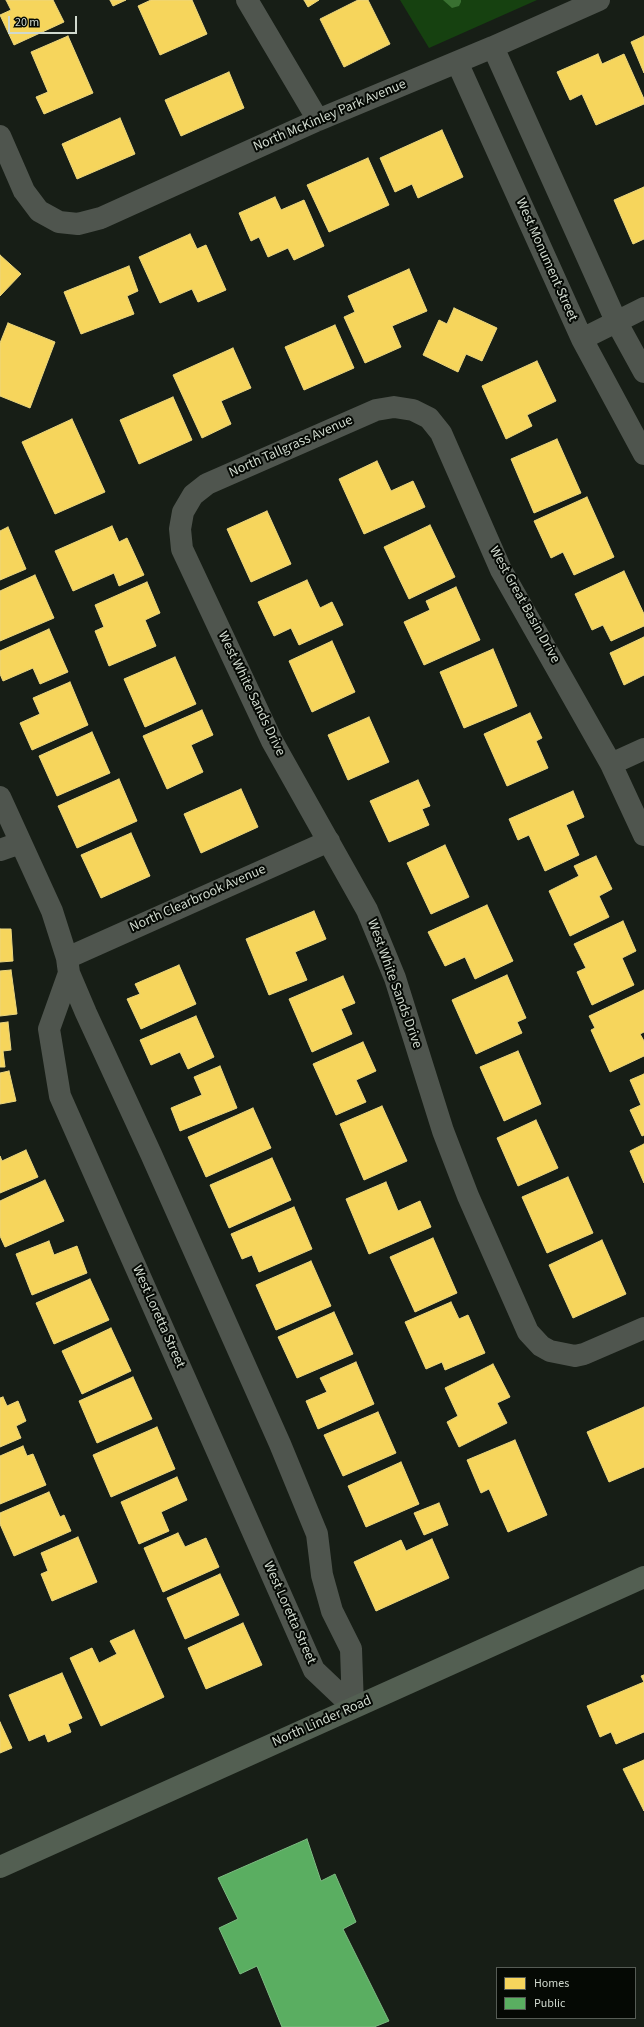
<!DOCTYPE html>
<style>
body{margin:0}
#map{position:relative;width:644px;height:2027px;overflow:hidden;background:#171e16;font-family:"Source Sans 3",sans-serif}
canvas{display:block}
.legend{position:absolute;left:496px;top:1967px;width:140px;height:52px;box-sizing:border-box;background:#050904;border:1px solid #565c55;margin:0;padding:5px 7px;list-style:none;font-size:12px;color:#d0d9ce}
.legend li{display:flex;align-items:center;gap:8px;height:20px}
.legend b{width:20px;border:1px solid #565c55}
.scale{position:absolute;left:8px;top:16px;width:69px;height:18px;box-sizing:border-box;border:2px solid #d0d9ce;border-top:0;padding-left:5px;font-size:12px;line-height:14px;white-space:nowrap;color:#d0d9ce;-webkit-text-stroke:3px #050904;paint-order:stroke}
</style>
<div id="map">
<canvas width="644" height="2027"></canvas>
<ul class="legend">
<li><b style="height:11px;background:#f6d55c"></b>Homes</li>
<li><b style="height:11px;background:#5aae61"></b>Public</li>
</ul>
<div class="scale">20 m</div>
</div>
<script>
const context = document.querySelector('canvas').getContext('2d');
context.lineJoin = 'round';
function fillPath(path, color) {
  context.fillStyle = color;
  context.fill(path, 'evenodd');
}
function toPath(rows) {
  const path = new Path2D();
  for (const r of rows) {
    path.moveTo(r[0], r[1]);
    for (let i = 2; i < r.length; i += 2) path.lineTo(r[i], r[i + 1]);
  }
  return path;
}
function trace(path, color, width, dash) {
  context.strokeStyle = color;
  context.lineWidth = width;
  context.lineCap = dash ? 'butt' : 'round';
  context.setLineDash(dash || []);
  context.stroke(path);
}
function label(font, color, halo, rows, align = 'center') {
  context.font = font + ' "Source Sans 3",sans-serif';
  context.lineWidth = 4;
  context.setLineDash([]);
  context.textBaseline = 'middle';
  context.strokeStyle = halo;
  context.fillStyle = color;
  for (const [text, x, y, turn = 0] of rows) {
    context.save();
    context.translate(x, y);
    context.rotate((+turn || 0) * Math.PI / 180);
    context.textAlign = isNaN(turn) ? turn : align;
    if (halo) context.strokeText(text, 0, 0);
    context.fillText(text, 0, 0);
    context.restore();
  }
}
const green = toPath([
 [400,0,537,0,429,48]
]);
const water = toPath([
 [443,0,461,0,461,2,459,6,452,8]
]);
const homes = toPath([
 [6,0,53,0,64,22,14,45,0,15,11,10,6,0],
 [110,0,126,0,113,6,110,0],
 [151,0,192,0,207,34,160,55,138,6,151,0],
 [304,0,319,0,308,7,304,0],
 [358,0,368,0,390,44,344,67,320,19,358,0],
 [68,36,93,93,44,114,36,97,48,92,31,52,68,36],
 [644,36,644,73,631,42,644,36],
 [598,54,602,64,624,54,644,99,644,104,596,125,582,94,570,100,557,72,598,54],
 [229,72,244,108,181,136,165,100,229,72],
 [120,118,135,154,77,179,62,144,120,118],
 [442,130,463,177,418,198,412,184,395,192,380,158,442,130],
 [368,158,389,205,329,232,307,185,368,158],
 [644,187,644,239,633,244,614,200,644,187],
 [275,197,281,210,304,200,324,246,294,260,288,248,268,257,259,237,251,241,239,213,275,197],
 [190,234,197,249,206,245,226,290,198,302,192,289,160,303,139,257,190,234],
 [0,255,21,274,0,296,0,255],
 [129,266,138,291,127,296,134,314,81,334,64,292,129,266],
 [409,269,427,311,392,326,401,347,365,363,344,317,355,312,348,296,409,269],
 [454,308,497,328,482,361,466,354,458,372,423,355,439,320,447,324,454,308],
 [8,323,55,342,30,408,0,396,0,343,8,323],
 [335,325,354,368,304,390,285,347,335,325],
 [233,348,251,388,221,401,231,424,202,438,173,375,233,348],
 [537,361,556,401,527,415,532,426,506,439,482,386,537,361],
 [173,397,192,440,139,464,120,420,173,397],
 [72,419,105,492,55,514,22,442,72,419],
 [557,439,581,493,534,513,511,459,557,439],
 [377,461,391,491,413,481,425,507,364,534,339,479,377,461],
 [587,497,614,557,574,575,563,552,551,558,534,521,587,497],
 [267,511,291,564,251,582,227,529,267,511],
 [430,525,455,577,409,599,384,547,430,525],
 [112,526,119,542,127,538,144,575,119,586,114,573,73,591,55,551,112,526],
 [8,527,26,569,0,580,0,531,8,527],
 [624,571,644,614,644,626,611,641,603,625,592,630,575,594,624,571],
 [35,575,54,618,0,641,0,591,35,575],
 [307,580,320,608,332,602,343,625,299,645,291,628,274,636,258,602,307,580],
 [147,582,160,613,145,620,156,646,109,666,95,631,104,627,95,605,147,582],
 [456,587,480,640,424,665,404,622,430,610,426,601,456,587],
 [49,629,68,672,40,684,33,668,3,681,0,674,0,651,49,629],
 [644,637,644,675,624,685,610,653,644,637],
 [332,641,355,692,312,712,289,661,332,641],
 [493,649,517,706,464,728,440,672,493,649],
 [175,657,196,704,145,727,124,679,175,657],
 [70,682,88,725,32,750,20,723,40,714,33,698,70,682],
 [202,710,213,735,191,745,203,772,167,789,143,736,202,710],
 [530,713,542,738,536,741,548,768,507,786,484,734,530,713],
 [369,717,389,762,348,780,328,735,369,717],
 [92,732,110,773,57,796,39,756,92,732],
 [119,779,137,821,77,848,58,806,119,779],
 [418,780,430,806,422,809,429,825,389,842,370,801,418,780],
 [241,789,258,827,201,853,184,814,241,789],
 [573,791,584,817,566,825,579,855,545,871,529,835,518,840,509,819,573,791],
 [131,833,150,876,101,898,81,855,131,833],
 [445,845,469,897,431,914,407,863,445,845],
 [596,856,612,889,599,896,609,917,570,936,549,891,579,876,574,866,596,856],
 [487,905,513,961,475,979,465,957,445,966,428,932,487,905],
 [314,911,326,939,295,952,307,980,269,995,246,939,314,911],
 [623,921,636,951,622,958,634,985,592,1005,577,972,586,968,574,944,623,921],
 [0,929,11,929,13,961,0,962,0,929],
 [179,965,196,1004,141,1029,127,999,140,994,135,984,179,965],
 [11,970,17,1014,0,1016,0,971,11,970],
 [507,975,526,1018,517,1022,522,1033,476,1054,452,1000,507,975],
 [343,976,355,1003,341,1009,352,1034,312,1052,289,999,343,976],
 [644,990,644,1032,640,1034,644,1041,644,1056,610,1072,591,1030,595,1028,589,1016,644,990],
 [196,1016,214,1057,188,1069,180,1052,151,1065,140,1040,196,1016],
 [8,1022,11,1050,3,1051,5,1067,0,1067,0,1023,8,1022],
 [363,1042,376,1071,356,1080,366,1102,336,1115,313,1064,363,1042],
 [518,1051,541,1104,504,1121,480,1067,518,1051],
 [220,1066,237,1108,180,1131,171,1108,202,1095,194,1077,220,1066],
 [9,1071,16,1101,0,1104,0,1073,9,1071],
 [644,1074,644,1135,642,1136,630,1110,641,1105,630,1080,644,1074],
 [382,1106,407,1161,364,1180,340,1124,382,1106],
 [253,1108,271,1148,206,1177,188,1137,253,1108],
 [536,1120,558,1168,518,1186,497,1138,536,1120],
 [644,1144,644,1183,630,1151,644,1144],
 [26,1150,38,1177,0,1193,0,1156,2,1161,26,1150],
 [272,1158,291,1200,229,1228,210,1185,272,1158],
 [568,1177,593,1233,547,1253,522,1197,568,1177],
 [45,1180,64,1221,5,1247,0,1236,0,1201,45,1180],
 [386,1182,398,1211,420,1201,431,1227,369,1254,346,1199,386,1182],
 [294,1207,312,1249,259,1272,252,1255,242,1259,231,1234,294,1207],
 [433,1238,457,1293,415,1312,390,1257,433,1238],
 [602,1240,626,1294,573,1318,549,1265,602,1240],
 [49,1241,54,1255,77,1246,87,1273,32,1295,16,1254,49,1241],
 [311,1261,331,1306,276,1330,256,1285,311,1261],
 [90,1279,109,1320,54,1344,36,1303,90,1279],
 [451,1302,459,1319,468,1315,485,1353,445,1370,442,1362,426,1369,405,1322,451,1302],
 [334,1312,353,1354,297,1378,278,1337,334,1312],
 [111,1328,131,1371,82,1394,62,1351,111,1328],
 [356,1362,374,1404,318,1429,306,1401,327,1392,320,1378,356,1362],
 [493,1364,510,1397,497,1403,507,1423,459,1447,447,1422,458,1416,445,1388,493,1364],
 [133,1377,152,1419,97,1443,79,1401,133,1377],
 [3,1397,7,1406,18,1401,26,1421,16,1426,21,1438,0,1447,0,1398,3,1397],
 [644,1407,644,1467,609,1482,587,1432,644,1407],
 [378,1412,396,1453,343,1476,324,1435,378,1412],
 [157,1427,175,1469,111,1497,93,1455,157,1427],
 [515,1440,547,1515,508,1532,489,1489,481,1493,467,1460,515,1440],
 [23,1446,27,1456,33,1454,46,1485,0,1504,0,1456,23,1446],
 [401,1462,419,1504,366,1527,348,1486,401,1462],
 [177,1477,187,1500,161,1512,169,1531,139,1544,121,1502,177,1477],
 [49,1492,60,1517,64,1515,71,1531,14,1556,0,1524,0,1513,49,1492],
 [439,1503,448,1525,424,1535,414,1513,439,1503],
 [178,1533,185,1547,206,1538,219,1567,163,1592,144,1548,178,1533],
 [78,1537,97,1582,52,1601,41,1574,48,1571,41,1553,78,1537],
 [432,1539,449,1578,376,1611,354,1562,401,1540,406,1551,432,1539],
 [220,1574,239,1615,185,1639,167,1598,220,1574],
 [243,1623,262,1665,206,1689,188,1648,243,1623],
 [134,1630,164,1697,101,1726,70,1658,92,1648,99,1663,117,1654,110,1641,134,1630],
 [62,1673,82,1718,68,1724,71,1732,48,1742,45,1734,29,1741,9,1695,62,1673],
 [644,1675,644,1732,616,1744,611,1732,600,1737,587,1706,644,1682,641,1676,644,1675],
 [0,1722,12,1748,0,1753,0,1722],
 [644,1760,644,1811,623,1769,644,1760]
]);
const public = toPath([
 [307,1839,321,1881,335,1874,356,1922,343,1929,389,2021,374,2027,282,2027,257,1966,240,1974,219,1928,238,1919,218,1878,307,1839]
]);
const minor = toPath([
 [247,0,318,120],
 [493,47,616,321,644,372],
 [457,62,582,339,644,454],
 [0,136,24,191,39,211,59,222,78,224,101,218,318,120,493,47,599,0],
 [582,339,644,308],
 [611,764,644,749],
 [0,797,52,911,67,958,69,973,86,1013,151,1154,280,1444,317,1534,322,1575,332,1611,351,1649,353,1707],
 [644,835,611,764,501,570,441,433,429,418,413,410,394,407,376,410,207,484,193,495,183,512,180,529,182,549,272,741,367,910,395,978,443,1131,468,1196,528,1332,541,1346,550,1351,575,1356,584,1354,644,1328],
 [0,850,20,843],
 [67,958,329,841],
 [69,973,49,1029,60,1096,314,1670,353,1707]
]);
const major = toPath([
 [0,1867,644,1577]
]);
const streetNames = [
 ["North McKinley Park Avenue",330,116,-23],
 ["West Monument Street",546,260,66],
 ["North Tallgrass Avenue",291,447,-24],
 ["West Great Basin Drive",524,605,61],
 ["West White Sands Drive",251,694,64],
 ["North Clearbrook Avenue",198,899,-24],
 ["West White Sands Drive",394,984,70],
 ["West Loretta Street",158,1317,66],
 ["West Loretta Street",289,1613,66],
 ["North Linder Road",322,1722,-24]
];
fillPath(green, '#164110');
fillPath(water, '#397031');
fillPath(homes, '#f6d55c');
trace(homes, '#ebd67e', 1);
fillPath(public, '#5aae61');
trace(public, '#7dbb82', 1);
trace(minor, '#4f554e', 22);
trace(major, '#535f52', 22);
label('14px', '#d0d9ce', '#050904', streetNames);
</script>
